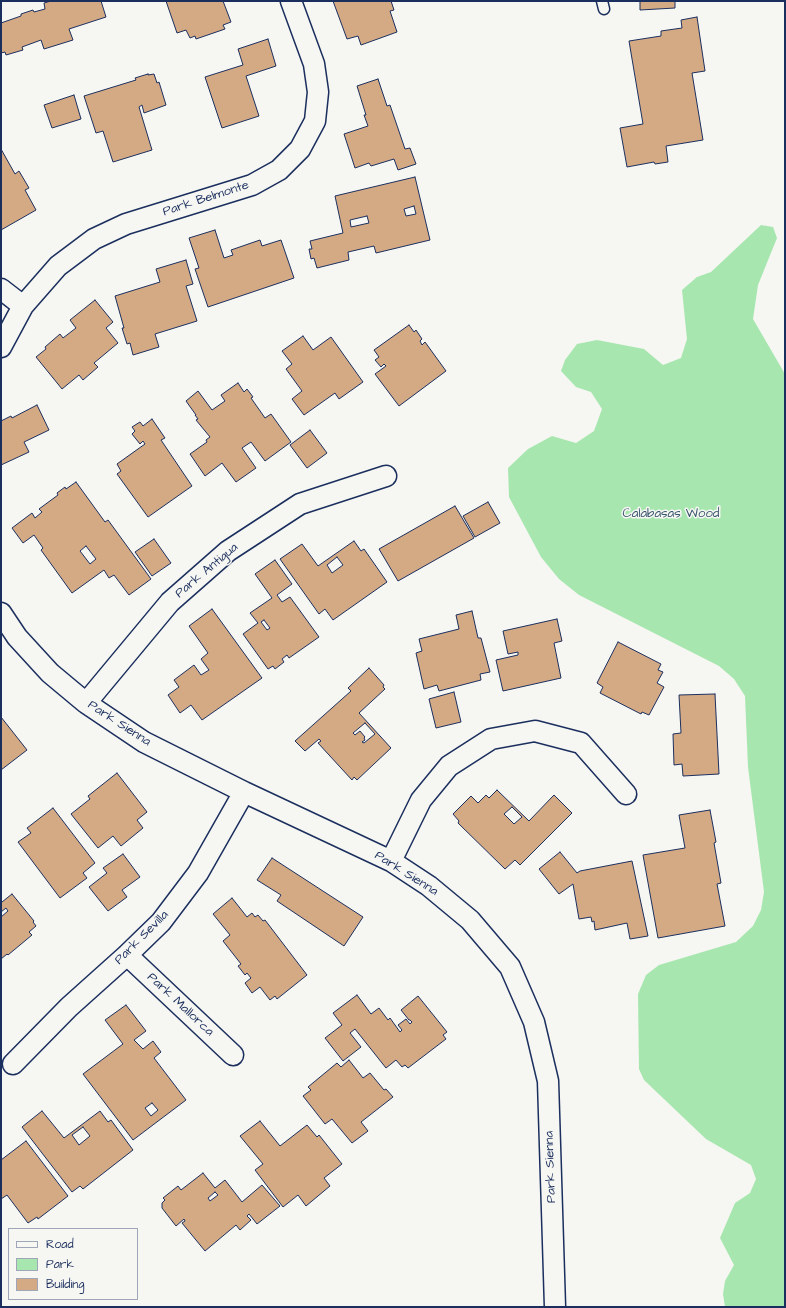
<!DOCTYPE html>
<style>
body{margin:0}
#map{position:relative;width:786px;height:1308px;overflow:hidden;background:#f6f6f2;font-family:"Architects Daughter",sans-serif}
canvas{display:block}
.frame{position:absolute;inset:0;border:2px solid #1b2f5e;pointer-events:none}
.legend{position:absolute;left:8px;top:1228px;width:130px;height:72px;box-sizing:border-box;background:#f6f6f2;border:1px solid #9ea6b7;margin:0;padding:5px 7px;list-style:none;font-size:12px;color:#1b2f5e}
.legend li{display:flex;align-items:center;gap:8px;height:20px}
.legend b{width:20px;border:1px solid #9ea6b7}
</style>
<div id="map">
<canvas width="786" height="1308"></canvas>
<div class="frame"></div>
<ul class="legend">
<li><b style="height:5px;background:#f6f6f2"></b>Road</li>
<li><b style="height:11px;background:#a7e7af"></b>Park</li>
<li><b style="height:11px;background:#d4aa85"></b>Building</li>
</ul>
</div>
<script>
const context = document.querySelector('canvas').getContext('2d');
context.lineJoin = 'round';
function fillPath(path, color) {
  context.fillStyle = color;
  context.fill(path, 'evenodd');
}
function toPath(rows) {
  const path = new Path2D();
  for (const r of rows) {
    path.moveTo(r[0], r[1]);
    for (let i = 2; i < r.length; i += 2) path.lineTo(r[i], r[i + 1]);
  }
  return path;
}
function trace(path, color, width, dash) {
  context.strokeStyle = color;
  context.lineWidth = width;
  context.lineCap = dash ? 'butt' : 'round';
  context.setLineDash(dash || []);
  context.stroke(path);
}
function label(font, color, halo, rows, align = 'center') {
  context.font = font + ' "Architects Daughter",sans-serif';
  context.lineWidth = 3;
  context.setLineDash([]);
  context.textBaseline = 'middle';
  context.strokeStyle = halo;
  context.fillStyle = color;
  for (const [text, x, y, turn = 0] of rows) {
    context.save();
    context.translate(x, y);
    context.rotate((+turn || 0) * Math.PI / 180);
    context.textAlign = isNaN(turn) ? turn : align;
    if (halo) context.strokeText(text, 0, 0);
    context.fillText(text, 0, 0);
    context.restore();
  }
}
const green = toPath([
 [761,225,773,227,777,238,758,285,753,319,785,374,785,1307,725,1307,723,1294,725,1281,734,1265,720,1238,735,1203,750,1193,756,1179,751,1165,706,1139,644,1080,639,1069,638,994,646,975,659,965,736,942,753,926,761,910,764,892,748,767,745,696,734,679,719,666,579,595,559,579,541,557,509,497,508,468,528,449,552,436,576,443,594,431,602,409,591,392,576,387,561,371,565,360,577,344,597,340,644,349,663,365,681,358,687,339,682,290,697,277,711,272]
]);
const building = toPath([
 [51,1,101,1,106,17,69,29,73,40,44,49,41,40,22,47,23,50,6,55,5,52,1,53,1,23,21,16,21,14,33,10,34,12,45,9,44,3,51,1],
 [166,1,223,1,231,22,223,25,225,29,196,39,195,36,190,38,186,30,177,33,166,1],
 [333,1,391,1,394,10,390,11,397,32,361,45,358,36,347,39,333,1],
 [640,1,675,1,675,8,640,10,640,1],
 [697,17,705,71,692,73,703,140,666,146,668,162,655,164,654,162,627,167,620,128,643,124,629,41,661,36,661,31,682,28,681,20,697,17],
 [268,39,276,66,246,76,259,116,222,128,205,77,243,65,238,49,268,39],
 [148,74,148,75,154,74,157,83,159,82,166,105,144,113,142,105,139,107,152,150,113,162,103,131,96,133,84,96,136,80,135,78,148,74],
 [378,79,387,106,390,105,405,149,410,148,416,164,398,170,394,159,371,166,369,163,355,168,344,134,368,126,364,115,366,115,357,86,378,79],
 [74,95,81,119,52,128,44,105,74,95],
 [1,149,15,174,19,171,29,188,25,190,36,210,1,230,1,149],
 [415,177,430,240,376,253,374,246,348,252,349,260,317,268,314,258,311,259,309,249,312,249,310,241,343,233,335,196,415,177],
 [414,206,416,214,406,216,404,209,414,206],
 [367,216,369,223,351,227,350,220,367,216],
 [215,230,224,258,233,255,231,250,260,240,262,246,281,240,294,278,208,307,195,269,199,268,189,238,215,230],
 [186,260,193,284,186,286,197,321,155,334,159,347,133,355,130,343,127,344,122,328,124,328,115,296,160,282,156,269,186,260],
 [95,300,113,322,106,328,118,343,94,363,98,367,83,380,79,375,62,389,36,357,46,349,45,347,60,334,63,338,76,328,70,320,95,300],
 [409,325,414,332,416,330,422,339,420,341,422,345,425,342,446,371,399,406,375,374,386,366,384,364,381,367,375,360,379,357,374,350,409,325],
 [303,336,313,350,331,337,363,382,339,399,335,393,304,415,292,399,302,391,286,369,292,364,282,351,303,336],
 [238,383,244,392,247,389,253,397,251,398,265,418,271,414,291,442,265,461,251,442,242,448,256,468,236,482,222,463,205,476,190,454,207,442,206,440,210,437,196,420,198,419,195,415,196,415,186,401,198,391,212,410,225,401,221,395,238,383],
 [37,405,49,430,24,442,29,452,1,465,1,421,11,416,12,418,37,405],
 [152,419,165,438,161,440,192,486,148,517,117,474,121,471,117,464,145,444,143,441,140,444,132,434,135,431,132,427,140,422,143,426,152,419],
 [310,430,327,453,307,468,290,445,310,430],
 [76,482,105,522,108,520,151,579,129,595,114,575,109,578,104,570,72,593,41,550,43,548,34,535,23,543,12,528,32,513,35,518,42,512,39,509,58,495,57,493,65,487,66,489,76,482],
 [86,546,96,559,90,564,80,551,86,546],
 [488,502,500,523,475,537,463,516,488,502],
 [455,506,474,538,398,581,379,549,455,506],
 [154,539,171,563,152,576,135,552,154,539],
 [354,541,361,551,364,549,387,582,333,620,325,609,319,614,280,559,302,544,318,566,354,541],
 [337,557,343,565,332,573,327,565,337,557],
 [275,560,292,584,277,595,282,602,290,597,319,637,289,658,287,655,282,659,284,662,275,669,273,666,268,669,243,634,258,623,250,613,272,598,255,574,275,560],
 [264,620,270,628,267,630,261,622,264,620],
 [212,609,262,678,202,720,191,705,180,713,168,695,179,687,174,680,194,665,201,675,209,670,201,659,208,653,189,626,212,609],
 [472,611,478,638,481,638,490,672,480,674,481,680,439,691,437,685,424,689,416,653,422,651,419,639,459,629,456,615,472,611],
 [557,619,562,641,554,643,561,678,503,691,496,660,518,655,518,652,508,654,503,631,557,619],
 [618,642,661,664,658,670,663,672,657,683,664,687,649,715,642,712,641,714,600,693,603,687,597,683,618,642],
 [369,668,384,685,383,687,385,689,359,713,391,748,357,780,354,777,352,780,318,743,321,741,319,739,305,751,295,741,351,691,348,688,369,668],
 [365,723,375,734,364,743,362,742,365,740,364,738,365,737,360,731,355,735,353,733,365,723],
 [454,692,461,722,436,728,429,699,454,692],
 [715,694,719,774,683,776,682,764,674,765,673,734,681,733,679,695,715,694],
 [1,717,27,750,1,770,1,717],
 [117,773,147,812,137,820,143,828,121,846,113,836,98,848,71,814,90,799,88,796,117,773],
 [497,790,529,821,554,795,572,813,520,865,515,860,505,869,458,823,459,821,453,814,471,796,478,803,486,795,489,798,497,790],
 [512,807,522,817,514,824,504,814,512,807],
 [53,808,95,863,83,873,87,878,60,898,18,842,31,833,27,828,53,808],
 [710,810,716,842,714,843,721,883,717,884,725,926,658,938,643,855,685,848,679,815,710,810],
 [560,852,577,873,580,871,632,861,648,936,630,939,627,923,595,930,594,921,592,922,591,917,579,919,573,884,559,894,539,869,560,852],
 [123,854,140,877,122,890,127,897,108,911,89,887,107,873,103,868,123,854],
 [272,858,363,917,344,946,277,901,281,895,257,880,272,858],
 [12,894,34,921,33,922,36,926,29,932,32,935,8,955,7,954,1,959,1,917,8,911,6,908,1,912,1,900,2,902,12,894],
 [232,898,247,917,252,913,255,917,258,915,263,921,265,920,307,975,277,999,275,996,270,1000,260,987,252,993,245,983,251,978,247,973,245,975,238,966,241,964,223,941,230,935,213,914,232,898],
 [357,995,371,1014,379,1008,388,1020,390,1018,400,1032,402,1030,398,1025,406,1019,410,1024,412,1022,410,1020,409,1020,401,1010,418,996,447,1032,443,1035,446,1039,408,1068,405,1065,402,1067,396,1060,386,1068,355,1029,350,1033,361,1047,343,1061,325,1038,342,1025,333,1013,357,995],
 [126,1005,146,1031,134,1040,143,1049,153,1041,161,1052,154,1058,186,1100,133,1140,83,1074,123,1044,105,1020,126,1005],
 [152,1103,158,1110,151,1116,145,1108,152,1103],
 [349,1060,363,1078,370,1073,384,1090,386,1089,393,1097,361,1122,368,1131,352,1143,332,1119,325,1124,303,1096,311,1090,308,1087,337,1063,341,1067,349,1060],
 [42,1111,64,1138,100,1111,108,1122,111,1120,133,1150,83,1189,80,1186,72,1192,22,1127,42,1111],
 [83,1127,90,1136,79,1145,72,1135,83,1127],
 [260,1121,280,1146,307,1125,317,1137,319,1135,342,1164,324,1178,330,1186,306,1206,298,1195,283,1207,255,1170,263,1164,240,1136,260,1121],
 [26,1141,68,1196,38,1219,37,1217,28,1223,7,1195,1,1199,1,1160,26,1141],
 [203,1173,215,1188,225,1180,242,1202,262,1185,280,1206,257,1224,249,1214,247,1216,251,1220,240,1230,236,1225,205,1251,182,1223,185,1221,184,1219,176,1226,162,1208,162,1203,165,1200,163,1198,178,1186,181,1190,203,1173],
 [215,1192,218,1195,210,1201,208,1198,215,1192]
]);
const lane = toPath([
 [602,1,604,9]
]);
const street = toPath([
 [1,289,23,306],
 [1,347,23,306,58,266,94,239,126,224,252,185,279,170,300,149,315,121,318,92,314,64,291,1],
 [1,613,17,637,50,673,86,703,144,742,244,792,391,861,429,886,470,920,510,967,534,1022,548,1081,555,1307],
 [86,703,170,602,228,551,300,504,386,476],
 [391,861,421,800,449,766,491,739,535,731,581,743,626,794],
 [127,955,233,1055],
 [13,1064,69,1007,127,955,161,922,198,873,244,792]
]);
const streetNames = [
 ["Park Belmonte",206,199,-18],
 ["Park Antigua",207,571,-40],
 ["Park Sienna",119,724,33],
 ["Park Sienna",406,874,32],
 ["Park Sevilla",142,938,-45],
 ["Park Mallorca",180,1005,43],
 ["Park Sienna",551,1167,-92]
];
const parkNames = [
 ["Calabasas Wood",671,514]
];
fillPath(green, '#a7e7af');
fillPath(building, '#d4aa85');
trace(building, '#1b2f5e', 1);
trace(lane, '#1b2f5e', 13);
trace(street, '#1b2f5e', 23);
trace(lane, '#f6f6f2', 10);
trace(street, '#f6f6f2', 20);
label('13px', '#1b2f5e', '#f6f6f2', streetNames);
label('13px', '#37546e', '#f6f6f2', parkNames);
</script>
